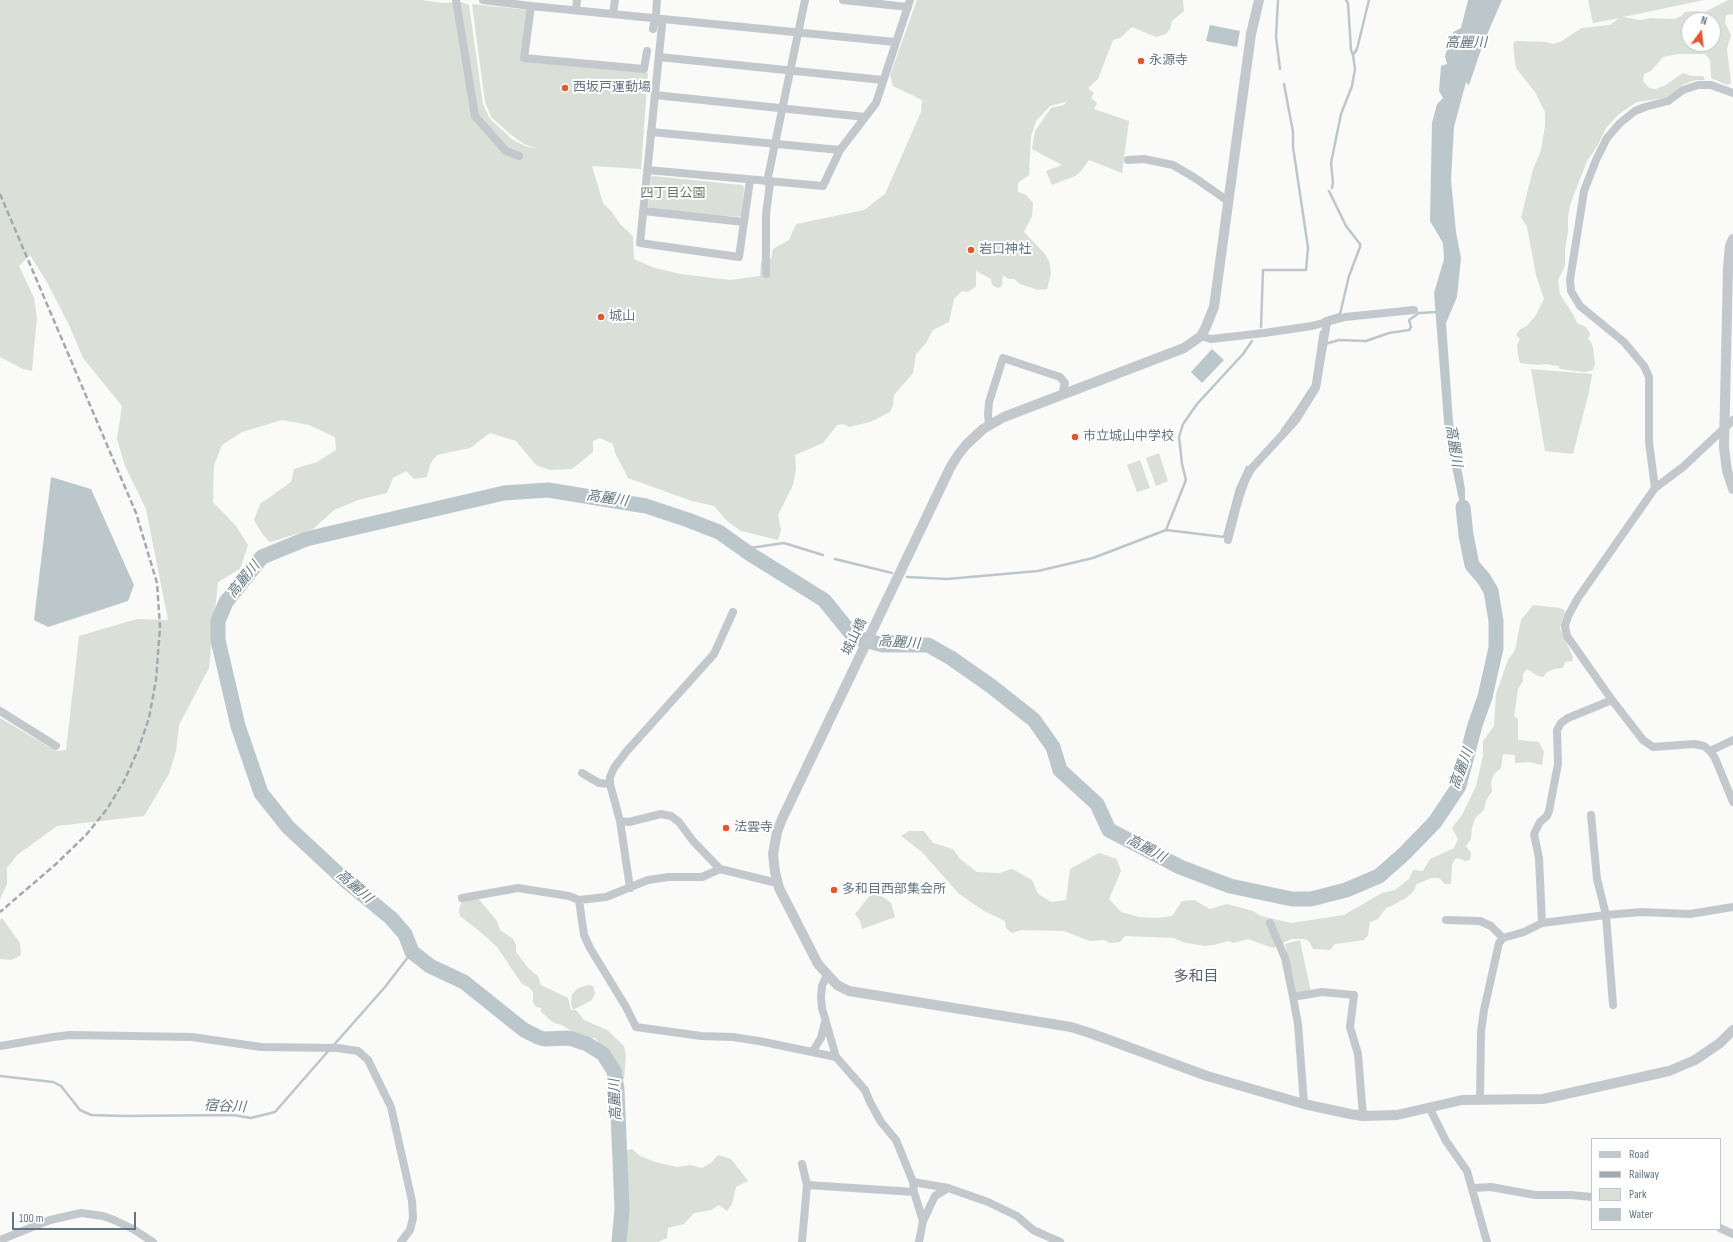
<!DOCTYPE html>
<meta charset="utf-8">
<style>
body{margin:0}
#map{position:relative;width:1733px;height:1242px;overflow:hidden;background:#fafaf8;font-family:"Sofia Sans Condensed",sans-serif}
canvas{display:block}
.legend{position:absolute;left:1591px;top:1138px;width:130px;height:92px;box-sizing:border-box;background:#fff;border:1px solid #c1c8cd;margin:0;padding:5px 7px;list-style:none;font-size:12px;color:#657683}
.legend li{display:flex;align-items:center;gap:8px;height:20px}
.legend b{width:20px;border:1px solid #c1c8cd}
.north{position:absolute;left:1681px;top:12px;width:40px;height:40px;box-sizing:border-box;background:#fff;border:1px solid #c1c8cd;border-radius:50%;rotate:15deg;font-size:11px;font-weight:700;line-height:16px;text-align:center;color:#657683}
.north::after{content:'';display:block;margin:auto;width:14px;height:18px;background:#e4572e;clip-path:polygon(50% 0,100% 100%,50% 72%,0 100%)}
.scale{position:absolute;left:12px;top:1212px;width:124px;height:18px;box-sizing:border-box;border:2px solid #657683;border-top:0;padding-left:5px;font-size:12px;line-height:14px;white-space:nowrap;color:#657683;-webkit-text-stroke:3px #fff;paint-order:stroke}
</style>
<div id="map">
<canvas width="1733" height="1242"></canvas>
<ul class="legend">
<li><b style="height:5px;background:#c3c8cc"></b>Road</li>
<li><b style="height:5px;background:#a2aab0"></b>Railway</li>
<li><b style="height:11px;background:#dadfd7"></b>Park</li>
<li><b style="height:11px;background:#bbc7cb"></b>Water</li>
</ul>
<div class="north">N</div>
<div class="scale">100 m</div>
</div>
<script>
const context = document.querySelector('canvas').getContext('2d');
context.lineJoin = 'round';
function fillPath(path, color) {
  context.fillStyle = color;
  context.fill(path, 'evenodd');
}
function toPath(rows) {
  const path = new Path2D();
  for (const r of rows) {
    path.moveTo(r[0], r[1]);
    for (let i = 2; i < r.length; i += 2) path.lineTo(r[i], r[i + 1]);
  }
  return path;
}
function trace(path, color, width, dash) {
  context.strokeStyle = color;
  context.lineWidth = width;
  context.lineCap = dash ? 'butt' : 'round';
  context.setLineDash(dash || []);
  context.stroke(path);
}
function label(font, color, halo, rows, align = 'center') {
  context.font = font + ' "Sofia Sans Condensed","Noto Sans JP",sans-serif';
  context.lineWidth = 4;
  context.setLineDash([]);
  context.textBaseline = 'middle';
  context.strokeStyle = halo;
  context.fillStyle = color;
  for (const [text, x, y, turn = 0] of rows) {
    context.save();
    context.translate(x, y);
    context.rotate((+turn || 0) * Math.PI / 180);
    context.textAlign = isNaN(turn) ? turn : align;
    if (halo) context.strokeText(text, 0, 0);
    context.fillText(text, 0, 0);
    context.restore();
  }
}
const green = toPath([
 [0,0,422,0,443,3,461,2,469,5,483,104,490,119,513,140,525,146,538,149,524,144,510,134,491,117,485,102,472,4,528,10,521,60,648,73,641,169,592,166,603,203,611,211,620,224,633,236,634,259,655,268,681,274,730,280,760,276,761,261,771,259,773,249,789,240,796,224,864,210,885,194,921,112,922,100,893,86,890,75,917,0,1183,0,1184,11,1172,21,1170,29,1166,34,1156,37,1132,27,1120,38,1113,40,1098,79,1088,88,1094,93,1091,98,1097,103,1094,109,1129,121,1122,173,1089,160,1081,171,1075,176,1052,185,1046,171,1062,165,1032,149,1035,131,1051,108,1064,105,1068,99,1065,102,1050,106,1036,121,1031,136,1029,175,1018,183,1018,192,1026,195,1033,203,1032,216,1024,232,1045,254,1049,261,1051,273,1047,289,1038,290,1020,284,1014,279,1008,279,1003,275,1002,286,998,288,992,285,991,279,976,271,976,287,968,292,962,291,954,299,949,322,933,330,926,343,916,354,913,373,894,395,893,405,890,412,870,422,849,427,844,424,837,425,823,443,795,455,796,469,793,485,778,515,781,530,778,540,741,531,727,521,714,506,692,501,628,478,615,453,613,444,600,438,593,441,593,452,572,469,550,470,536,465,516,441,490,433,470,448,437,455,430,464,427,477,414,479,406,471,393,478,387,493,358,500,334,510,313,529,270,542,263,535,254,520,260,504,291,482,294,469,317,462,336,450,335,437,309,425,282,420,242,432,222,445,214,465,213,502,236,526,248,545,240,569,218,582,209,668,179,725,176,751,169,774,144,816,57,826,17,855,7,868,7,884,0,899,0,718,56,751,66,750,79,636,137,619,168,620,146,509,125,466,117,439,122,406,83,358,69,325,48,284,30,255,19,266,34,298,37,317,32,371,23,369,0,357],
 [1588,0,1704,0,1623,17,1640,20,1651,18,1674,19,1681,16,1685,12,1695,11,1705,12,1728,0,1733,0,1733,14,1726,15,1725,23,1731,35,1727,49,1731,83,1727,85,1711,78,1710,60,1705,54,1678,54,1663,57,1651,71,1644,74,1643,81,1649,88,1655,89,1664,86,1683,73,1692,76,1703,76,1705,80,1696,80,1684,84,1665,98,1637,102,1629,107,1618,115,1606,128,1598,145,1587,161,1570,205,1568,218,1568,231,1565,250,1565,266,1558,280,1560,294,1574,316,1577,323,1586,327,1590,334,1588,339,1591,342,1593,348,1595,364,1593,370,1585,372,1560,369,1558,366,1546,364,1538,365,1520,363,1518,355,1517,345,1520,339,1516,335,1520,329,1527,326,1536,315,1544,299,1536,275,1527,227,1521,217,1533,169,1541,150,1545,126,1545,112,1535,92,1516,68,1513,45,1515,41,1546,42,1553,44,1560,42,1582,28,1610,25,1619,18,1593,23],
 [1689,20,1713,20,1713,44,1689,44],
 [653,176,742,185,744,187,742,215,739,217,650,209,648,206,651,177],
 [1531,369,1592,374,1589,392,1573,454,1545,451],
 [1159,453,1168,481,1156,486,1146,458],
 [1140,460,1150,488,1137,492,1127,465],
 [1533,605,1560,608,1565,611,1560,628,1573,657,1572,661,1565,662,1563,668,1554,669,1547,672,1543,677,1538,676,1527,669,1523,674,1523,681,1518,689,1514,716,1518,719,1518,740,1539,742,1544,752,1542,765,1529,762,1515,763,1515,755,1503,754,1501,768,1494,774,1491,782,1492,791,1486,801,1484,810,1475,818,1472,828,1471,839,1466,846,1471,853,1470,860,1465,861,1458,858,1455,859,1452,865,1451,884,1445,884,1439,878,1431,878,1417,884,1413,892,1406,898,1391,906,1386,908,1378,919,1370,922,1368,935,1364,940,1335,944,1330,950,1313,949,1309,941,1304,939,1291,939,1273,948,1248,939,1233,943,1228,941,1214,945,1204,946,1182,942,1174,938,1125,936,1120,942,1110,943,1104,940,1090,941,1064,931,1021,930,1012,933,1006,928,1005,921,984,911,959,894,922,852,901,836,909,831,924,831,933,843,953,849,960,859,977,872,999,873,1012,869,1032,880,1038,894,1051,902,1066,900,1070,869,1099,853,1117,859,1121,871,1109,899,1121,912,1139,917,1157,918,1172,916,1182,901,1194,900,1210,909,1227,904,1253,911,1261,916,1291,923,1344,915,1382,893,1395,890,1409,879,1413,870,1423,871,1430,859,1454,848,1458,839,1452,828,1462,815,1476,786,1483,756,1483,741,1494,726,1496,694,1508,660,1515,650,1521,620],
 [872,893,883,897,891,903,895,917,862,929,860,921,855,914],
 [477,897,497,921,500,930,513,939,516,945,516,952,528,968,538,976,541,985,568,998,571,1010,575,1010,578,1012,584,1020,607,1030,624,1046,626,1056,624,1079,620,1079,616,1065,595,1038,577,1038,573,1032,562,1025,554,1023,541,1012,541,1008,536,1007,533,1002,533,992,530,988,522,984,497,947,483,934,460,916,459,910,462,900],
 [2,918,20,943,21,955,11,960,0,959,0,920],
 [1300,940,1311,992,1295,995,1285,944],
 [588,985,593,986,595,993,592,1000,573,1010,571,1004,572,994,578,988],
 [632,1149,640,1156,655,1162,677,1167,690,1165,702,1168,711,1163,718,1155,731,1159,748,1181,736,1187,732,1204,727,1211,719,1205,711,1210,694,1213,684,1224,668,1228,667,1238,658,1242,614,1242,619,1221,616,1216,616,1209,619,1186,620,1152]
]);
const water = toPath([
 [1468,0,1502,0,1483,44,1469,85,1466,82,1454,127,1451,180,1456,232,1461,258,1457,297,1446,323,1453,422,1465,489,1465,528,1445,434,1434,293,1444,259,1443,243,1430,221,1432,123,1437,104,1443,98,1439,91,1441,66,1447,64,1445,56,1453,32,1461,28],
 [1210,25,1240,31,1237,47,1206,41],
 [1212,349,1224,360,1202,383,1191,372],
 [51,477,91,489,134,585,128,601,48,627,34,620]
]);
const stream = toPath([
 [1278,0,1276,37,1280,69],
 [1346,0,1348,3,1351,50,1353,55],
 [1332,188,1333,183,1331,163,1341,114,1352,86,1355,69,1353,55,1357,49,1369,0],
 [1324,319,1340,314,1349,276,1360,247,1360,244,1346,226,1329,191],
 [1261,327,1263,270,1306,270,1308,248,1306,234,1293,147,1293,132,1284,84],
 [1325,344,1339,340,1366,341,1389,333,1409,330,1411,327,1409,320,1419,313,1438,312],
 [1282,430,1296,411,1313,385,1321,332],
 [1166,530,1186,480,1182,464,1179,437,1183,424,1197,404,1243,354,1252,341],
 [743,549,784,543,823,555],
 [835,559,892,573],
 [907,577,947,579,1038,571,1093,558,1166,530,1224,537,1237,489,1247,467],
 [333,1046,385,987,412,952],
 [0,1076,53,1082,61,1086,80,1110,91,1115,124,1116,233,1115,251,1118,275,1112,330,1049]
]);
const river = toPath([
 [619,1242,622,1209,617,1090,614,1071,603,1054,587,1044,569,1038,544,1039,538,1037,524,1030,464,982,430,966,412,952,405,934,391,918,346,881,288,827,261,793,238,726,218,640,218,621,226,602,262,557,306,539,504,493,548,490,646,506,688,520,719,532,750,554,824,600,854,637,883,645,928,645,951,658,991,686,1034,720,1053,747,1060,770,1097,804,1109,830,1180,867,1230,886,1292,899,1311,899,1346,890,1379,876,1404,854,1435,822,1459,786,1475,725,1485,697,1496,648,1496,621,1491,591,1484,579,1472,565,1466,535,1463,507]
]);
const minor = toPath([
 [456,0,475,116,506,151,519,156],
 [483,0,531,6,895,42],
 [657,0,656,15,662,25,640,243,739,257,750,180],
 [843,0,908,7],
 [531,6,524,58,644,69,647,51],
 [576,10,577,0],
 [613,14,615,0],
 [653,29,655,18],
 [659,57,883,80],
 [655,95,865,117],
 [651,132,840,150],
 [1128,160,1144,159,1173,165,1195,178,1228,201],
 [648,170,823,186,840,150,876,103,910,0],
 [767,182,805,0],
 [643,211,744,222],
 [766,274,766,215,770,183],
 [1201,336,1211,339,1264,333,1312,326,1345,317,1414,310],
 [1733,420,1683,467,1655,488,1578,598,1568,616,1565,626,1567,636,1612,700,1643,740,1653,747,1694,744,1704,746,1710,751,1715,758,1733,802],
 [989,425,988,414,989,402,1003,358,1060,377,1065,383,1062,394],
 [1655,488,1649,442,1649,377,1644,366,1624,342,1580,306,1571,291,1570,280,1584,191,1596,160,1607,138,1620,123,1635,111,1645,107,1668,101,1683,90,1698,85,1711,85,1733,93],
 [1228,540,1239,498,1245,481,1251,469,1296,420,1316,388,1327,322],
 [0,711,56,746],
 [1710,751,1733,740],
 [582,773,599,783,610,784,620,821,630,888],
 [610,784,610,777,614,768,626,752,714,654,733,612],
 [1591,815,1597,879,1606,915,1613,1005],
 [620,821,629,822,661,814,671,816,679,822,693,841,720,869,777,883],
 [462,898,518,888,569,896,579,900,606,897,648,880,669,877,702,877,720,869],
 [579,900,584,935,590,948,626,1007,636,1027,701,1036,733,1037,759,1041,836,1057,865,1090,870,1102,881,1122,896,1140,913,1182,914,1192,923,1221,919,1242],
 [1446,920,1480,921,1491,926,1503,938],
 [1270,923,1285,958,1293,997,1298,1024,1304,1104],
 [1542,923,1539,858,1534,834,1540,822,1547,816,1549,811,1558,764,1557,730,1561,723,1568,718,1612,700],
 [827,975,822,986,821,997,822,1008,836,1057],
 [1293,997,1322,992,1354,995,1350,1027,1358,1054,1363,1116],
 [0,1046,53,1037,70,1035,192,1037,261,1047,338,1048,358,1051,368,1060,391,1107,412,1201,413,1218,410,1230,401,1242],
 [813,1051,821,1038,825,1022],
 [1480,1099,1481,1032,1484,1010,1499,943,1503,938,1524,932,1542,923,1606,915,1642,912,1690,914,1733,907],
 [1430,1109,1446,1141,1467,1171,1487,1242],
 [802,1164,807,1185,802,1242],
 [913,1182,948,1188,988,1202,1017,1216,1033,1230,1060,1242],
 [807,1185,914,1192],
 [1473,1188,1491,1187,1535,1195,1571,1195,1592,1197],
 [923,1221,935,1196,948,1188],
 [1720,1228,1733,1234],
 [0,1240,50,1220,81,1213,103,1216,114,1220,133,1229,153,1242]
]);
const tertiary = toPath([
 [1259,0,1251,34,1214,307,1205,329,1201,336,1184,348,1004,417,983,429,966,445,958,455,950,468,782,819,777,832,773,854,775,872,779,888,818,964,837,985,849,991,1071,1027,1093,1034,1207,1076,1304,1104,1350,1114,1363,1116,1397,1115,1462,1100,1543,1099,1669,1071,1695,1060,1720,1043,1733,1030],
 [1733,239,1730,246,1728,267,1724,447,1727,471,1733,489]
]);
const rail = toPath([
 [0,194,136,513,157,583,160,627,156,680,149,718,138,750,124,781,107,809,86,835,56,864,0,912]
]);
const markers = [
 [1141,61,4,"#e4572e"],
 [565,88,4,"#e4572e"],
 [971,250,4,"#e4572e"],
 [601,317,4,"#e4572e"],
 [1075,437,4,"#e4572e"],
 [726,828,4,"#e4572e"],
 [834,890,4,"#e4572e"]
];
const poiNames = [
 ["永源寺",1149,61],
 ["西坂戸運動場",573,88],
 ["岩口神社",979,250],
 ["城山",609,317],
 ["市立城山中学校",1083,437],
 ["法雲寺",734,828],
 ["多和目西部集会所",842,890]
];
const parkNames = [
 ["四丁目公園",673,194]
];
const streetNames = [
 ["城山橋",855,637,-64]
];
const waterNames = [
 ["高麗川",1466,43],
 ["高麗川",1453,446,81],
 ["高麗川",607,499,9],
 ["高麗川",244,580,-51],
 ["高麗川",899,643,4],
 ["高麗川",1462,769,-70],
 ["高麗川",1146,849,28],
 ["高麗川",354,887,41],
 ["高麗川",616,1100,-93],
 ["宿谷川",225,1107,3]
];
const quarterNames = [
 ["多和目",1196,977]
];
fillPath(green, '#dadfd7');
fillPath(water, '#bbc7cb');
trace(stream, '#bbc7cb', 2.5);
trace(river, '#bbc7cb', 15);
trace(minor, '#c3c8cc', 8);
trace(tertiary, '#c3c8cc', 10);
trace(rail, '#a2aab0', 2.5, [6, 3]);
for (const [x, y, r, color] of markers) {
  const dot = new Path2D();
  dot.arc(x, y, r, 0, 2 * Math.PI);
  context.fillStyle = color;
  context.fill(dot);
  trace(dot, '#fff', 1.5);
}
label('13px', '#657683', '#fff', poiNames, 'left');
label('13px', '#687a64', '#fff', parkNames);
label('13px', '#657683', '#fff', streetNames);
label('italic 14px', '#60757c', '#fff', waterNames);
label('15px', '#57646e', '#fff', quarterNames);
</script>
